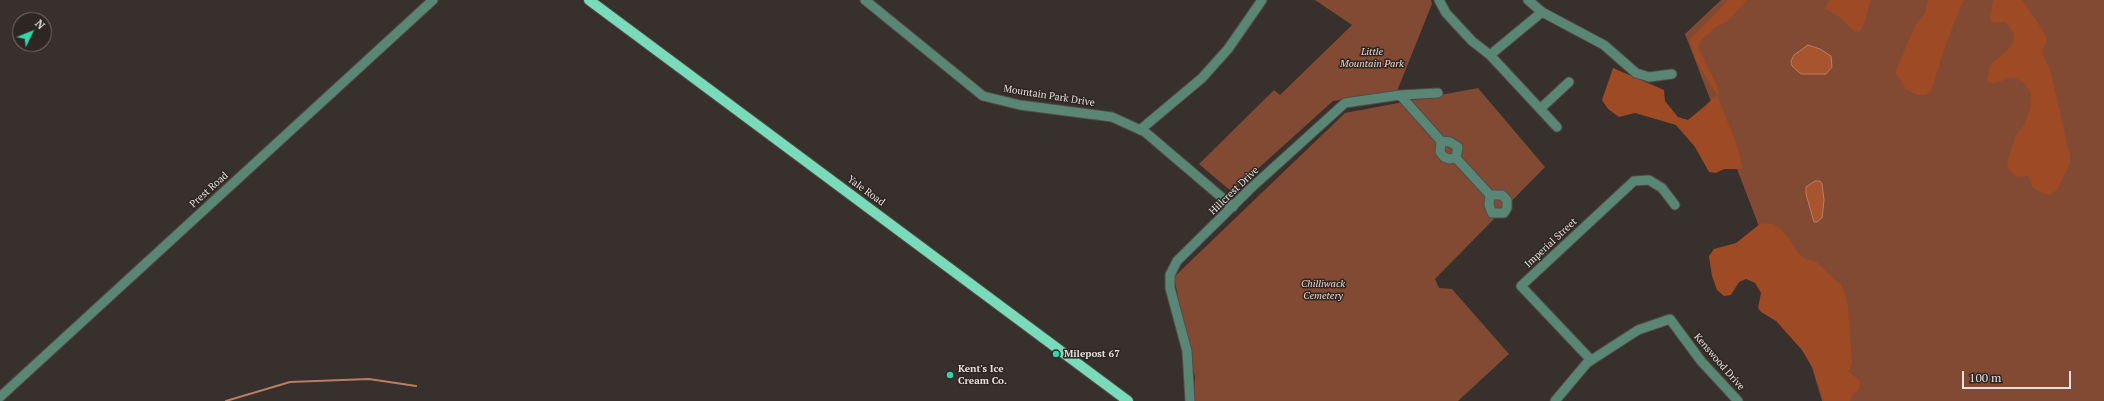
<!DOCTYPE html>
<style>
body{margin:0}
#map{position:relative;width:2104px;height:401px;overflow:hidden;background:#37302d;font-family:"PT Serif",serif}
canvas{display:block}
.north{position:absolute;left:12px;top:12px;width:40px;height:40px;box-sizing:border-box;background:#2d2623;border:1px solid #77706e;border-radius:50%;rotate:47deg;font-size:11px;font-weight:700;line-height:16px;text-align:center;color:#e5e0de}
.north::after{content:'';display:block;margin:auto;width:14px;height:18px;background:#33d4a8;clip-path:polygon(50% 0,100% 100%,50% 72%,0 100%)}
.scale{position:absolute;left:1962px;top:371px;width:109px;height:18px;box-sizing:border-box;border:2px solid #e5e0de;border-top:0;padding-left:5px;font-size:12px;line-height:14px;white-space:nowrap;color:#e5e0de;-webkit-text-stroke:3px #2d2623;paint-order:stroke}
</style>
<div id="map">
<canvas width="2104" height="401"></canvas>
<div class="north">N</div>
<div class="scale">100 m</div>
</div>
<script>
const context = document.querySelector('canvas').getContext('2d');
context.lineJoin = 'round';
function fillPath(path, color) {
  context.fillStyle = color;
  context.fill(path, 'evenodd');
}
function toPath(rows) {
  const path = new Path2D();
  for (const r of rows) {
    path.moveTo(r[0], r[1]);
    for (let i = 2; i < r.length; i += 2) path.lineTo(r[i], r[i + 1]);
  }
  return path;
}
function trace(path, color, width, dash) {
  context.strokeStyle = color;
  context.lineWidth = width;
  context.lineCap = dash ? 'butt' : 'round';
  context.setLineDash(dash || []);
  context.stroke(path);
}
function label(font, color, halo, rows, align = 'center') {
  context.font = font + ' "PT Serif",serif';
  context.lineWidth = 3;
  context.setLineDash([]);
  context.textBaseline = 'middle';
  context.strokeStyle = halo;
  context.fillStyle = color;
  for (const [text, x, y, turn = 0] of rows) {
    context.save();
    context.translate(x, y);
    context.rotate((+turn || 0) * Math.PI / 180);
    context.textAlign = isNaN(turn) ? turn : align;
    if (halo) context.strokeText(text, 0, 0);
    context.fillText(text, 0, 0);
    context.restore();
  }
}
const green = toPath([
 [1315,0,1431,0,1432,4,1397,91,1333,101,1232,192,1199,164,1274,90,1280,95,1352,25],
 [1721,0,2104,0,2104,401,1822,401,1799,323,1774,265,1685,34],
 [1478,88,1545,167,1435,279,1439,288,1452,289,1509,354,1458,401,1193,401,1195,377,1174,277,1345,113]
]);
const forest = toPath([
 [1729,0,1747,0,1727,22,1717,26,1703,38,1698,47,1717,86,1719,94,1717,95,1736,143,1743,169,1724,169,1716,173,1709,172,1695,147,1676,125,1635,113,1619,117,1608,109,1602,100,1613,68,1664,90,1665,101,1678,117,1688,120,1706,105,1717,95,1697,62,1689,40],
 [1830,0,1871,0,1863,27,1859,32,1854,31,1838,16,1824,8],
 [1928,0,1965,0,1962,3,1945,47,1931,91,1925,95,1917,95,1906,89,1895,72,1916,24,1925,13],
 [1993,0,2022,0,2044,32,2047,39,2042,53,2051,73,2070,156,2070,164,2057,190,2049,195,2033,188,2028,176,2016,177,2007,167,2008,159,2015,137,2024,125,2030,109,2031,93,2023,82,2017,79,2010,78,1995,83,1991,83,1987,81,1990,65,2008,50,2013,42,2014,33,2005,22,1994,23,1990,19],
 [1766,223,1773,224,1780,228,1790,240,1797,252,1802,257,1816,262,1841,285,1844,291,1848,307,1852,364,1848,371,1860,381,1859,389,1853,395,1850,401,1824,401,1813,369,1802,350,1776,321,1761,312,1758,308,1761,293,1755,283,1746,279,1739,282,1731,295,1724,296,1717,290,1712,276,1709,256,1714,249,1736,243,1760,224]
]);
const water = toPath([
 [1808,45,1820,49,1831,56,1832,67,1826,74,1801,74,1792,66,1791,61,1794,55,1808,45],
 [1815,181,1820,181,1822,184,1824,200,1822,218,1817,222,1814,222,1806,194,1806,187,1815,181]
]);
const stream = toPath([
 [226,401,290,382,369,379,416,386]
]);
const minor = toPath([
 [865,0,983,96,1020,105,1112,117,1145,132,1233,207],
 [1439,0,1446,13,1472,41,1490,55,1557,127],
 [1528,0,1542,12,1604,45,1636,73,1649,77,1672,74],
 [1490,55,1542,12],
 [1400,95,1441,141,1450,142,1458,147,1456,158],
 [1540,109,1569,82],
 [1140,130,1202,78,1228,49,1262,0],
 [1441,141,1440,152,1444,157,1449,159,1456,158],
 [1456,158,1490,195,1502,195,1507,200,1507,208,1504,213,1492,213,1489,205,1490,195],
 [1591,360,1521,286,1634,181,1649,180,1662,188,1675,205],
 [0,397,433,0],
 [1190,401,1187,351,1170,288,1170,275,1177,261,1250,189,1345,103,1400,95,1438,93],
 [1555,401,1587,363,1638,330,1670,319,1701,361,1738,401]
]);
const major = toPath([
 [589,0,1128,401]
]);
const markers = [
 [1056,354,4,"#33d4a8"],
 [950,375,4,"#33d4a8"]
];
const parkNames = [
 ["Little",1372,52],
 ["Mountain Park",1372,64],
 ["Chilliwack",1323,284],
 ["Cemetery",1323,296]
];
const streetNames = [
 ["Mountain Park Drive",1049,96,9],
 ["Prest Road",209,190,-42],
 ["Yale Road",866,191,36],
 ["Hillcrest Drive",1234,191,-44],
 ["Imperial Street",1551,243,-43],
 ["Kenswood Drive",1719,362,49]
];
const poiNames = [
 ["Milepost 67",1064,354],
 ["Kent's Ice",958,369],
 ["Cream Co.",958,381]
];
fillPath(green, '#824a32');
fillPath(forest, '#9e4a24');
fillPath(water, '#a8542e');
trace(water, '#ba7e63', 1);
trace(stream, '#ba7e63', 2);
trace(minor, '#534c49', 11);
trace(major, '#534c49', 12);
trace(minor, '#5a8676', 9);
trace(major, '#7adbba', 10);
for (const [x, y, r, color] of markers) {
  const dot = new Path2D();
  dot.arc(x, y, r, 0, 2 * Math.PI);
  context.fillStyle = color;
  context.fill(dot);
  trace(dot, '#2d2623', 1.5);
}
label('italic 10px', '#eed6cc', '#2d2623', parkNames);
label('10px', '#e5e0de', '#2d2623', streetNames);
label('bold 10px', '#e5e0de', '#2d2623', poiNames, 'left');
</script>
